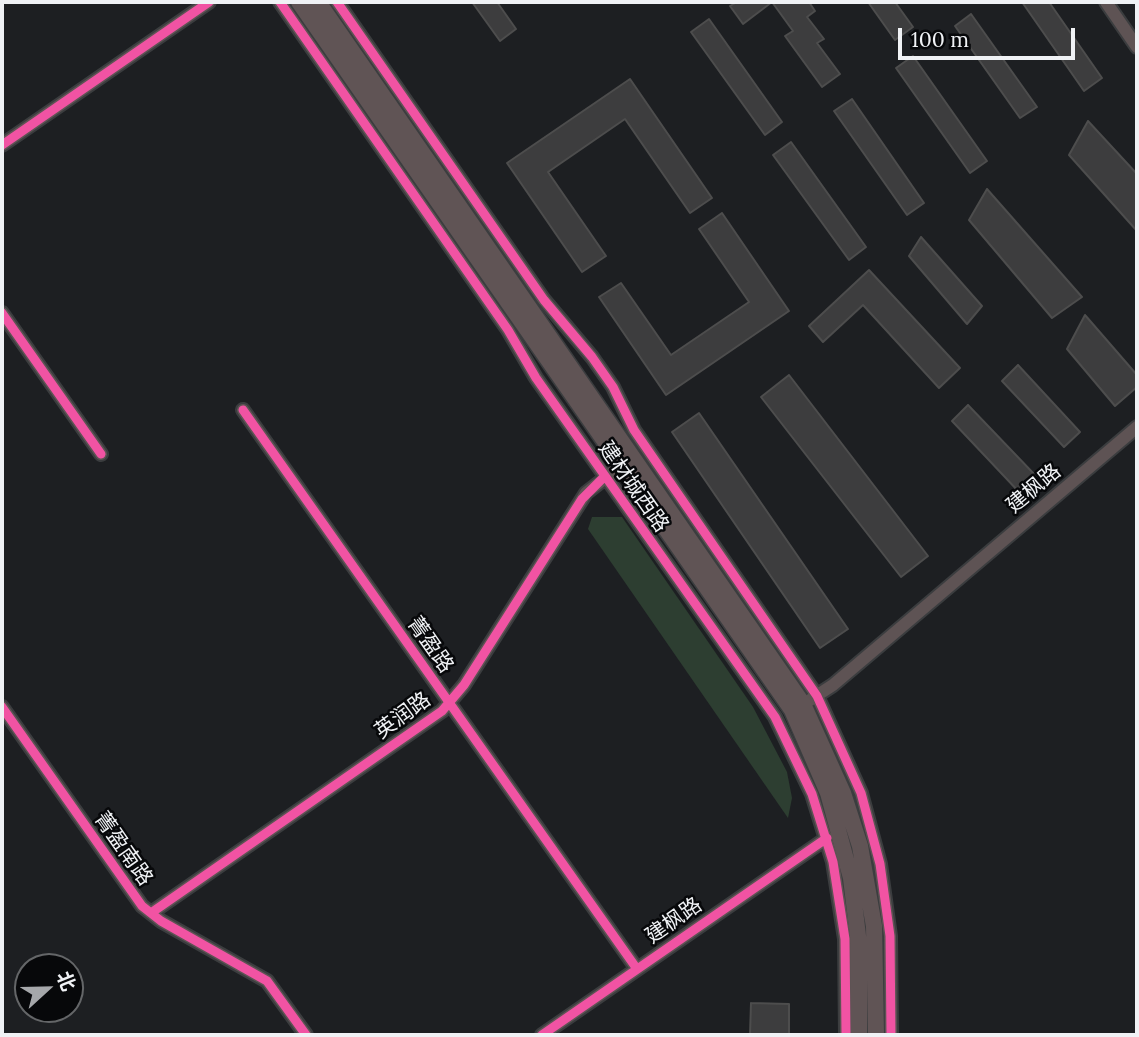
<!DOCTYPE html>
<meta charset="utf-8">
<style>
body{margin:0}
#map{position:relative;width:1139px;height:1037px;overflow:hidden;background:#1d1f22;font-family:Lora,"Noto Sans SC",serif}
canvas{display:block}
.frame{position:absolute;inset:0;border:4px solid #f0f2f5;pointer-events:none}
.north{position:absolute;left:14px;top:953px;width:70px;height:70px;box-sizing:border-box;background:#07080a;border:2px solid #646668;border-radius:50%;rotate:68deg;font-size:19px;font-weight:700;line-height:28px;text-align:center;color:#f0f2f5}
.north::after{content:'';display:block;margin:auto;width:24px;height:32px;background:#a6a8ab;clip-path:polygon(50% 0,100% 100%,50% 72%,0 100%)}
.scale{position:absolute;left:898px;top:28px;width:177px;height:32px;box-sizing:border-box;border:4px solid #f0f2f5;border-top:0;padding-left:9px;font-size:21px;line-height:24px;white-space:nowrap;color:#f0f2f5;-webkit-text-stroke:5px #07080a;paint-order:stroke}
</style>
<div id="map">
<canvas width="1139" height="1037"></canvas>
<div class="frame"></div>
<div class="north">北</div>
<div class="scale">100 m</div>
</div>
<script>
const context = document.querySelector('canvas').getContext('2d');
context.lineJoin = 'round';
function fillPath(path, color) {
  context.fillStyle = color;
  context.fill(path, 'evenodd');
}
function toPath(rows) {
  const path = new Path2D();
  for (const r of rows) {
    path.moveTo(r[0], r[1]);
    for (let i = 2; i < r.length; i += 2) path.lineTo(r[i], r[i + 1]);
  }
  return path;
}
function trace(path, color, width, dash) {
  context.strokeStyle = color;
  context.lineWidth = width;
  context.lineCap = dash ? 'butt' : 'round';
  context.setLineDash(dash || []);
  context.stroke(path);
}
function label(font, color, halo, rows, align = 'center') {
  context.font = font + ' Lora,"Noto Sans SC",serif';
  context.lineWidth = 5;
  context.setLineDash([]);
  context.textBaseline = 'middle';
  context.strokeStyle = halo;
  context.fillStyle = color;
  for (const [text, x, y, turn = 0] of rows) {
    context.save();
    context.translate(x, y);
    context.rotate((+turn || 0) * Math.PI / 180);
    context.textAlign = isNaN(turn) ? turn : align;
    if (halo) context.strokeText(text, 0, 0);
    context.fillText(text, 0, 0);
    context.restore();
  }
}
const green = toPath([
 [592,517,622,517,753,707,787,772,792,798,788,818,588,529]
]);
const building = toPath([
 [472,2,497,2,516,29,500,41,472,2],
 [737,2,809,2,815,11,807,17,824,39,817,43,840,74,822,87,785,36,793,31,772,2,743,24,730,6,737,2],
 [868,2,895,2,913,27,895,40,868,2],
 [1022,2,1049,2,1102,78,1084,91,1022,2],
 [971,14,1037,107,1020,118,955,26,971,14],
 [709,19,782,122,765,135,691,32,709,19],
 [913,56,987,161,970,173,896,68,913,56],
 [630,79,712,198,690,213,625,119,548,172,606,256,582,272,507,163,630,79],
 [852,99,924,203,907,215,834,111,852,99],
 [1088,121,1137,174,1137,231,1069,155,1088,121],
 [791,142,866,247,849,260,773,155,791,142],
 [987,189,1082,297,1052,318,969,220,987,189],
 [722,213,789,311,666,395,599,297,621,283,671,355,749,302,699,229,722,213],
 [921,237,982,306,967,324,909,256,921,237],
 [869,270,960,368,939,388,863,305,823,342,809,326,869,270],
 [1085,315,1137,375,1137,387,1115,406,1067,349,1085,315],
 [1018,365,1080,432,1064,447,1002,381,1018,365],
 [789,375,928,556,901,577,761,397,789,375],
 [968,405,1036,476,1019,492,952,421,968,405],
 [699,413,848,629,820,648,672,432,699,413],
 [751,1003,789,1004,789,1035,750,1035,751,1003]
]);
const minor = toPath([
 [280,2,508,330,536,378,775,717,812,794,833,862,845,939,846,1035],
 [337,2,544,300,592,357,613,387,634,430,817,696,861,793,880,864,890,936,891,1035],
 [1106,2,1137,47],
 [2,145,209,2],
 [2,313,101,454],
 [243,410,637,969],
 [810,700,833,685,1137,427],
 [2,707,142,906,161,921,267,981,306,1035],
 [151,913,442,711,464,685,586,493,627,461],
 [542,1035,827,838]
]);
const major = toPath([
 [299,2,792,710,828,793,851,878,859,944,859,1035],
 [318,2,803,704,843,793,860,846,874,926,876,1035]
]);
const cycleway = toPath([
 [280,2,508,330,536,378,775,717,812,794,833,862,845,939,846,1035],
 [337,2,544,300,592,357,613,387,634,430,817,696,861,793,880,864,890,936,891,1035],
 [2,145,209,2],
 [2,313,101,454],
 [243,410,637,969],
 [2,707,142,906,161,921,267,981,306,1035],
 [151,913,442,711,464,685,582,499,604,477],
 [542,1035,827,838]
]);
const streetNames = [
 ["建材城西路",633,487,55],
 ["建枫路",1034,489,-40],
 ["菁盈路",430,645,55],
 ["英润路",403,716,-36],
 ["菁盈南路",123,849,55],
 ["建枫路",674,921,-35]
];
fillPath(green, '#2d3e31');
fillPath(building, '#3d3d3e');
trace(building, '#4d4d4d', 2);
trace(minor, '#3b3d3f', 16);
trace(major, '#3b3d3f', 19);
trace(minor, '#5e5354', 12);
trace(major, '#605455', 16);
trace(cycleway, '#f153a3', 9);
label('21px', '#f0f2f5', '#07080a', streetNames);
</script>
